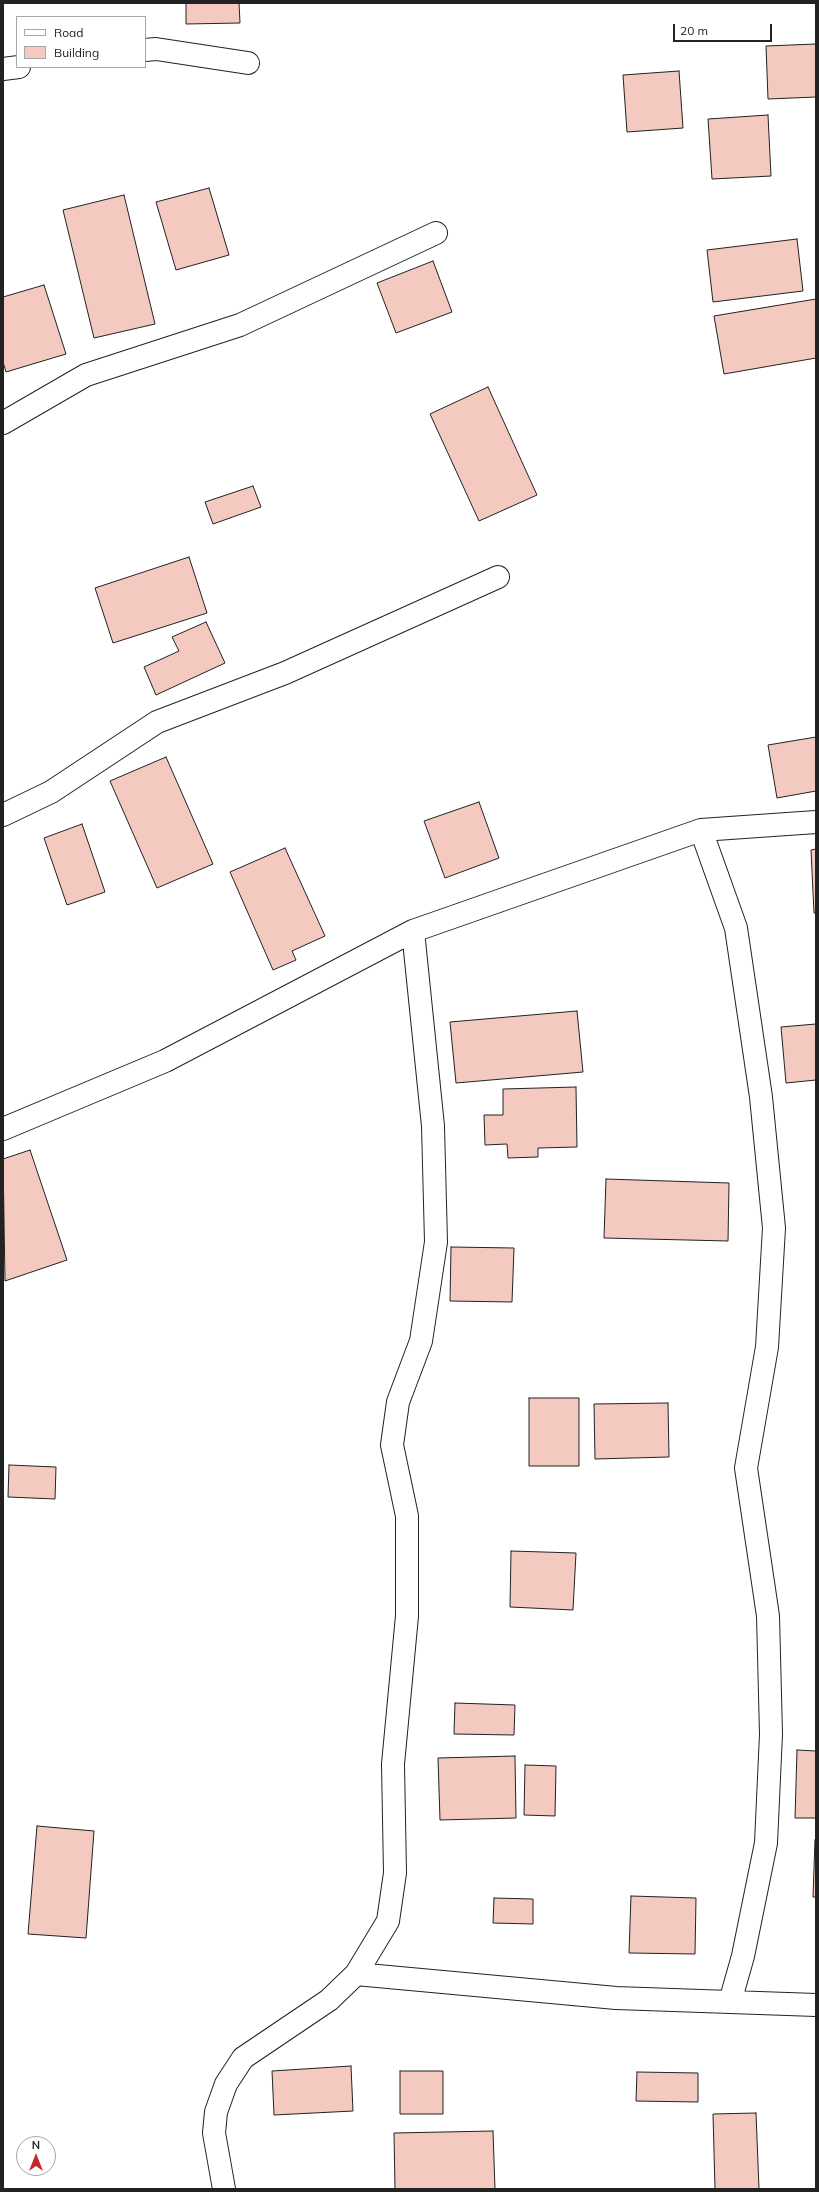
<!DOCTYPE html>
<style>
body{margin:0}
#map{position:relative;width:819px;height:2192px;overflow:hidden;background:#fff;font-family:Mulish,sans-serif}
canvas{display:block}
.frame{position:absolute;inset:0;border:4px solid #222;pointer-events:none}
.legend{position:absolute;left:16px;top:16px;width:130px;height:52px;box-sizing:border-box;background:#fff;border:1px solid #a7a7a7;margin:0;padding:5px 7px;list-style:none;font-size:12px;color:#222}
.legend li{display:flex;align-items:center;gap:8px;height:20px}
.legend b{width:20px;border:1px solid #a7a7a7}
.north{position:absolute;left:16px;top:2136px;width:40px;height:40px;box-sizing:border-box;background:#fff;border:1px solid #a7a7a7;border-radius:50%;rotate:0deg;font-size:11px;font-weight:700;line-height:16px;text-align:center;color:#222}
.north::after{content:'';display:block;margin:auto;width:14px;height:18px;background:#c62828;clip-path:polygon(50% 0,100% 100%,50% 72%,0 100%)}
.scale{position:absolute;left:673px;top:24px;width:99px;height:18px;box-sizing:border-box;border:2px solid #222;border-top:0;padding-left:5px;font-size:12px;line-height:14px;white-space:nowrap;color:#222;-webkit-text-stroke:3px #fff;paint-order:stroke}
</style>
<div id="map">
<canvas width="819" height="2192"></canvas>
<div class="frame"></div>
<ul class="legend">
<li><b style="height:5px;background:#fff"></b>Road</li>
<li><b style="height:11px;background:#f3c9c0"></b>Building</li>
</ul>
<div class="north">N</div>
<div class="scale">20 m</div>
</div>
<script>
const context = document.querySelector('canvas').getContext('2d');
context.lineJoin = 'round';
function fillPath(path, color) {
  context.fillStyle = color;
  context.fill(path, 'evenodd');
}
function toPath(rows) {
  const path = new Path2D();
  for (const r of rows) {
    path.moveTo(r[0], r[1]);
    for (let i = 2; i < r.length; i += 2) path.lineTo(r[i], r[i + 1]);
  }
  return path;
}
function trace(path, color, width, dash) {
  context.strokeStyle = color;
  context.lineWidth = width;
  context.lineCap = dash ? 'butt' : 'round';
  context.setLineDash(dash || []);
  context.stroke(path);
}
const building = toPath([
 [186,3,239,3,240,23,186,24,186,3],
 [816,44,816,97,768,99,766,46,816,44],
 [679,71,683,128,627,132,623,75,679,71],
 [768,115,771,176,712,179,708,119,768,115],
 [209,188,229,255,176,270,156,202,209,188],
 [124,195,155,324,94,338,63,210,124,195],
 [797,239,803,291,713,302,707,250,797,239],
 [433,261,452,312,396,333,377,283,433,261],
 [44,285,66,354,6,372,3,362,3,297,44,285],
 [816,299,816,358,724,374,714,316,816,299],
 [488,387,537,495,479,521,430,414,488,387],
 [253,486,261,507,213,524,205,502,253,486],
 [189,557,207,613,113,643,95,588,189,557],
 [206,622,225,663,156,695,144,667,179,651,172,637,206,622],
 [816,737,816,791,777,798,768,745,816,737],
 [166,757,213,864,157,888,110,781,166,757],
 [479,802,499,858,445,878,424,821,479,802],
 [82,824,105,892,67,905,44,838,82,824],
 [285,848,325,936,292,951,296,960,273,970,230,872,285,848],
 [816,849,816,913,814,913,811,850,816,849],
 [577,1011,583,1072,456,1083,450,1022,577,1011],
 [816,1024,816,1080,786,1083,781,1027,816,1024],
 [576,1087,577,1147,538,1148,538,1157,508,1158,507,1144,485,1145,484,1115,503,1115,503,1089,576,1087],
 [30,1150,67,1260,5,1281,3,1159,30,1150],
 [606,1179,729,1183,728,1241,604,1238,606,1179],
 [451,1247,514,1248,512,1302,450,1301,451,1247],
 [529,1398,579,1398,579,1466,529,1466,529,1398],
 [668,1403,669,1457,595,1459,594,1404,668,1403],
 [9,1465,56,1467,55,1499,8,1497,9,1465],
 [511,1551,576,1553,573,1610,510,1607,511,1551],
 [455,1703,515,1705,514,1735,454,1734,455,1703],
 [797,1750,816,1751,816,1818,795,1818,797,1750],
 [515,1756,516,1818,440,1820,438,1758,515,1756],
 [525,1765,556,1766,555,1816,524,1815,525,1765],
 [37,1826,94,1831,86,1938,28,1934,37,1826],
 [815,1840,816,1840,816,1897,813,1897,815,1840],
 [631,1896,696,1898,695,1954,629,1953,631,1896],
 [494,1898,533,1899,533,1924,493,1923,494,1898],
 [351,2066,353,2111,274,2115,272,2071,351,2066],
 [400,2071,443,2071,443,2114,400,2114,400,2071],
 [637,2072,698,2073,698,2102,636,2101,637,2072],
 [756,2113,759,2189,715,2189,713,2114,756,2113],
 [493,2131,495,2189,395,2189,394,2133,493,2131]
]);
const minor = toPath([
 [145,50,156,49,248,63],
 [3,69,19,67],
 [3,423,86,375,240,325,436,233],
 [3,815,51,792,157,722,285,673,498,577],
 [701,830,736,928,761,1097,774,1228,767,1347,746,1468,768,1616,771,1734,766,1843,743,1956,730,2002],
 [3,1129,165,1061,413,931],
 [356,1974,616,1998,816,2005],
 [224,2189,214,2133,216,2112,226,2084,243,2058,329,2000,356,1974,388,1921,395,1873,393,1764,407,1616,407,1516,392,1445,398,1402,421,1341,436,1242,433,1126,413,931,701,830,816,822]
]);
fillPath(building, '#f3c9c0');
trace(building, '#222', 1);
trace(minor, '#222', 24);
trace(minor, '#fff', 22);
</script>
